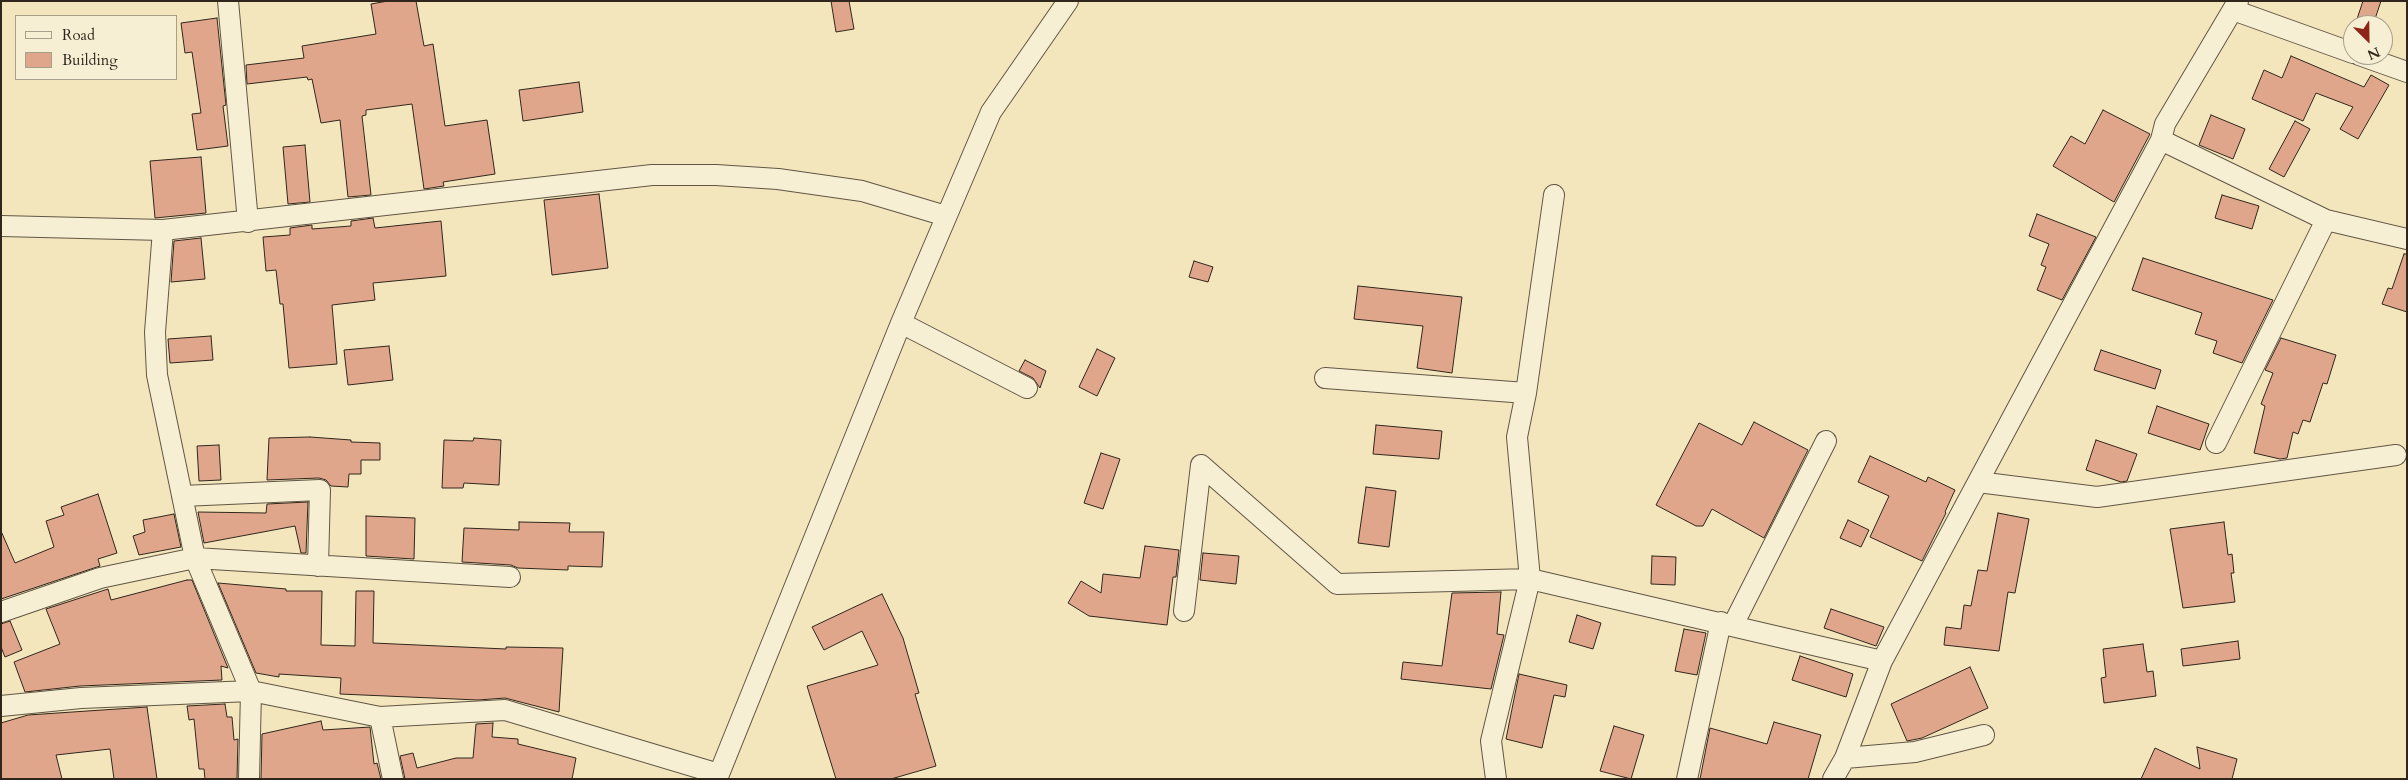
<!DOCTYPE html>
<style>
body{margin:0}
#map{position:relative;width:2408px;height:780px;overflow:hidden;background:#f3e6bd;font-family:Cardo,serif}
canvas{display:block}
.frame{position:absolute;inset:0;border:2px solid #30261b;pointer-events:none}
.legend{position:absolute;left:15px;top:15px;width:162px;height:65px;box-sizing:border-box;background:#f7efd4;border:1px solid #a79f8a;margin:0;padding:6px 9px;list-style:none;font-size:15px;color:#30261b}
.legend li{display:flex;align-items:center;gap:10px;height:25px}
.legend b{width:25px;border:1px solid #a79f8a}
.north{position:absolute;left:2343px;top:15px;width:50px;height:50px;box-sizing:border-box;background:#f7efd4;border:1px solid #a79f8a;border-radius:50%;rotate:157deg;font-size:14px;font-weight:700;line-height:20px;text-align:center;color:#30261b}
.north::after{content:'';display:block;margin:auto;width:18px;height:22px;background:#8f2418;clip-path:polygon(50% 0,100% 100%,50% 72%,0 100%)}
</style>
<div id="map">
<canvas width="2408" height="780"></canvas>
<div class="frame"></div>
<ul class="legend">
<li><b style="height:6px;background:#f7efd4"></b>Road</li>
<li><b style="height:14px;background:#e0a68c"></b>Building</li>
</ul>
<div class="north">N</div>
</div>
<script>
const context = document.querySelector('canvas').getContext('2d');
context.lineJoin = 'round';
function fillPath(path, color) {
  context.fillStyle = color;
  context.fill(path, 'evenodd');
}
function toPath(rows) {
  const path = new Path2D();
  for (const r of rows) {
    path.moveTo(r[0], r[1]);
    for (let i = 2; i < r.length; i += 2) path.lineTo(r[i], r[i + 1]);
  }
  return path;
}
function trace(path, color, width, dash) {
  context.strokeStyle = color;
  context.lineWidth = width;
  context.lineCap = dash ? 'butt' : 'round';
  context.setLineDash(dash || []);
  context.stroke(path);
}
const building = toPath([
 [388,1,416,1,424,46,433,44,445,126,487,120,495,174,443,182,444,186,424,189,412,104,366,110,366,115,362,116,371,195,348,197,340,120,321,123,312,79,308,80,307,77,247,84,246,65,304,58,302,46,376,34,371,4,388,1],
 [831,1,849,1,854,29,836,32,831,1],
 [2363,1,2381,1,2373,25,2355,25,2363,1],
 [217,18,226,105,223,106,228,146,197,150,192,114,201,113,192,52,185,53,181,23,217,18],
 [2291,56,2364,87,2371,75,2389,85,2358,139,2340,129,2353,107,2316,93,2303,121,2252,99,2264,70,2282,78,2291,56],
 [579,82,583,112,523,121,519,90,579,82],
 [2103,110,2150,134,2114,202,2053,166,2071,136,2085,144,2103,110],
 [2211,115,2245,129,2233,159,2199,145,2211,115],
 [2295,121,2310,129,2284,177,2269,169,2295,121],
 [305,145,310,202,288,204,283,147,305,145],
 [201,157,206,213,155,218,150,161,201,157],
 [599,194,608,268,552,275,544,200,599,194],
 [2222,195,2259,206,2252,229,2215,218,2222,195],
 [2037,214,2096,237,2062,300,2037,290,2046,267,2041,265,2049,244,2029,236,2037,214],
 [373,218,375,228,441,221,446,276,373,283,375,300,332,305,337,364,289,368,283,304,280,304,276,270,266,271,263,237,290,235,290,228,312,225,312,229,351,226,351,221,373,218],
 [201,238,205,279,171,282,174,241,201,238],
 [2404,254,2407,254,2407,312,2382,304,2388,288,2392,289,2404,254],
 [2143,258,2273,300,2242,363,2213,353,2217,341,2195,334,2202,313,2132,290,2143,258],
 [1194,261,1213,267,1208,282,1189,277,1194,261],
 [1358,286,1462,297,1452,373,1417,368,1423,326,1354,319,1358,286],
 [211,336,213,360,170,363,168,339,211,336],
 [2281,338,2336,355,2327,384,2323,383,2310,422,2303,420,2298,434,2293,432,2287,458,2280,459,2254,453,2265,406,2261,404,2273,373,2265,370,2281,338],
 [389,346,393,380,348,385,344,350,389,346],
 [1097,349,1115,358,1097,396,1079,387,1097,349],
 [2101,350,2161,370,2155,389,2094,370,2101,350],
 [1025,360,1046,371,1040,388,1033,378,1019,371,1025,360],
 [2157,406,2209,424,2200,450,2148,433,2157,406],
 [1754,422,1808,450,1764,538,1712,509,1703,526,1696,526,1656,505,1699,423,1742,445,1754,422],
 [1376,425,1442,431,1439,459,1373,454,1376,425],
 [310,437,351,440,351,442,380,443,380,460,361,460,361,474,349,474,348,487,331,486,326,480,319,478,267,480,269,438,310,437],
 [474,438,501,440,499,485,464,483,463,488,442,488,444,440,473,441,474,438],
 [2096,440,2137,454,2127,481,2121,482,2086,470,2096,440],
 [219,445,221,480,199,481,197,446,219,445],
 [1101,453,1120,459,1103,509,1084,503,1101,453],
 [1870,456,1926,482,1928,477,1955,490,1945,512,1946,513,1922,561,1870,537,1889,496,1858,482,1870,456],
 [1366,487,1396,491,1389,547,1358,543,1366,487],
 [98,494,117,553,98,559,100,566,1,599,1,531,15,563,54,547,46,521,64,515,61,507,98,494],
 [308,502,306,553,301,553,295,526,204,543,198,512,266,513,267,504,308,502],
 [1998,513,2029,519,2015,593,2008,592,1999,651,1944,645,1946,627,1961,629,1964,605,1971,606,1978,570,1987,571,1998,513],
 [174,514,181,547,139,555,133,536,145,532,143,520,174,514],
 [366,516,415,518,414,559,366,556,366,516],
 [1848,520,1869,530,1861,547,1840,538,1848,520],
 [519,522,570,523,569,532,604,532,602,567,568,566,568,570,518,568,511,565,462,562,464,528,519,530,519,522],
 [2224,522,2228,555,2232,554,2234,573,2231,573,2235,602,2183,608,2170,529,2224,522],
 [1145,546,1179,550,1176,577,1173,577,1167,625,1089,616,1068,603,1081,581,1101,593,1103,574,1140,578,1145,546],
 [1203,553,1239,556,1236,584,1200,580,1203,553],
 [1652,556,1676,557,1675,585,1651,584,1652,556],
 [187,580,192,580,228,668,221,666,222,680,80,686,25,692,14,662,60,644,46,609,108,589,111,600,187,580],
 [218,583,286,589,286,591,322,591,321,645,355,646,356,591,374,591,373,643,506,649,506,647,563,648,559,712,505,698,478,700,340,694,341,678,279,674,279,677,256,673,218,583],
 [1501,592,1497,634,1504,635,1491,689,1401,679,1403,662,1442,666,1452,593,1501,592],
 [882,594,903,638,919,693,915,694,936,766,891,779,836,779,807,686,878,665,862,631,824,650,812,627,882,594],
 [1831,609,1884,627,1876,646,1824,628,1831,609],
 [1577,615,1601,623,1593,649,1569,642,1577,615],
 [10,621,22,650,5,657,1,647,1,624,10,621],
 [1684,629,1706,633,1697,675,1675,671,1684,629],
 [2238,641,2240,659,2183,666,2181,649,2238,641],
 [2143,644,2147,672,2153,671,2156,696,2104,703,2101,678,2106,677,2103,649,2143,644],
 [1800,656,1853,674,1846,697,1792,680,1800,656],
 [1970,667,1988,708,1922,738,1907,741,1891,704,1970,667],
 [1519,674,1567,685,1565,697,1554,695,1542,748,1506,739,1519,674],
 [225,704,227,717,232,717,234,740,238,739,237,779,205,779,204,769,199,769,194,719,189,720,187,706,225,704],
 [147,707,157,779,114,779,110,749,56,755,62,779,1,779,1,723,28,715,147,707],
 [321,721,323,730,370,727,374,764,377,763,381,779,261,779,262,734,321,721],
 [1774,722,1821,735,1808,779,1700,779,1710,728,1767,744,1774,722],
 [493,723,492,737,518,739,518,744,576,758,572,779,405,779,400,756,413,753,417,768,456,758,473,758,476,724,493,723],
 [1614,726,1644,735,1631,779,1600,771,1614,726],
 [2197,747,2237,759,2232,779,2141,779,2155,748,2200,769,2197,747]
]);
const minor = toPath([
 [228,1,248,222],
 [2233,10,2353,53],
 [2359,55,2407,72],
 [2161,140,2326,220,2407,239],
 [1554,195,1526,393,1517,437,1530,579,1882,661],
 [1,226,163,230,652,175,716,175,778,179,862,191,946,216],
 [163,230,155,332,157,375,195,558,251,691,249,779],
 [901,323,1027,388],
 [1325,378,1526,393],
 [2216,443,2326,220],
 [1978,482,2097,497,2396,455],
 [182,496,320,490,318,566],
 [1184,611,1201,465,1337,584,1530,579,1491,741,1496,779],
 [1,612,100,578,195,558,510,577],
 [1733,625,1826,441],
 [1,706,81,698,251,691,380,717,505,710,719,774],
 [380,717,393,779],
 [1845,758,1915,752,1984,735],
 [717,779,901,323,991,112,1068,1],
 [1687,779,1721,622],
 [1833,779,1845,758,1882,661,2161,140,2165,124,2238,1]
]);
fillPath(building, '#e0a68c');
trace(building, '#30261b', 1);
trace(minor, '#615644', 22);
trace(minor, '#f7efd4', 20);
</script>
